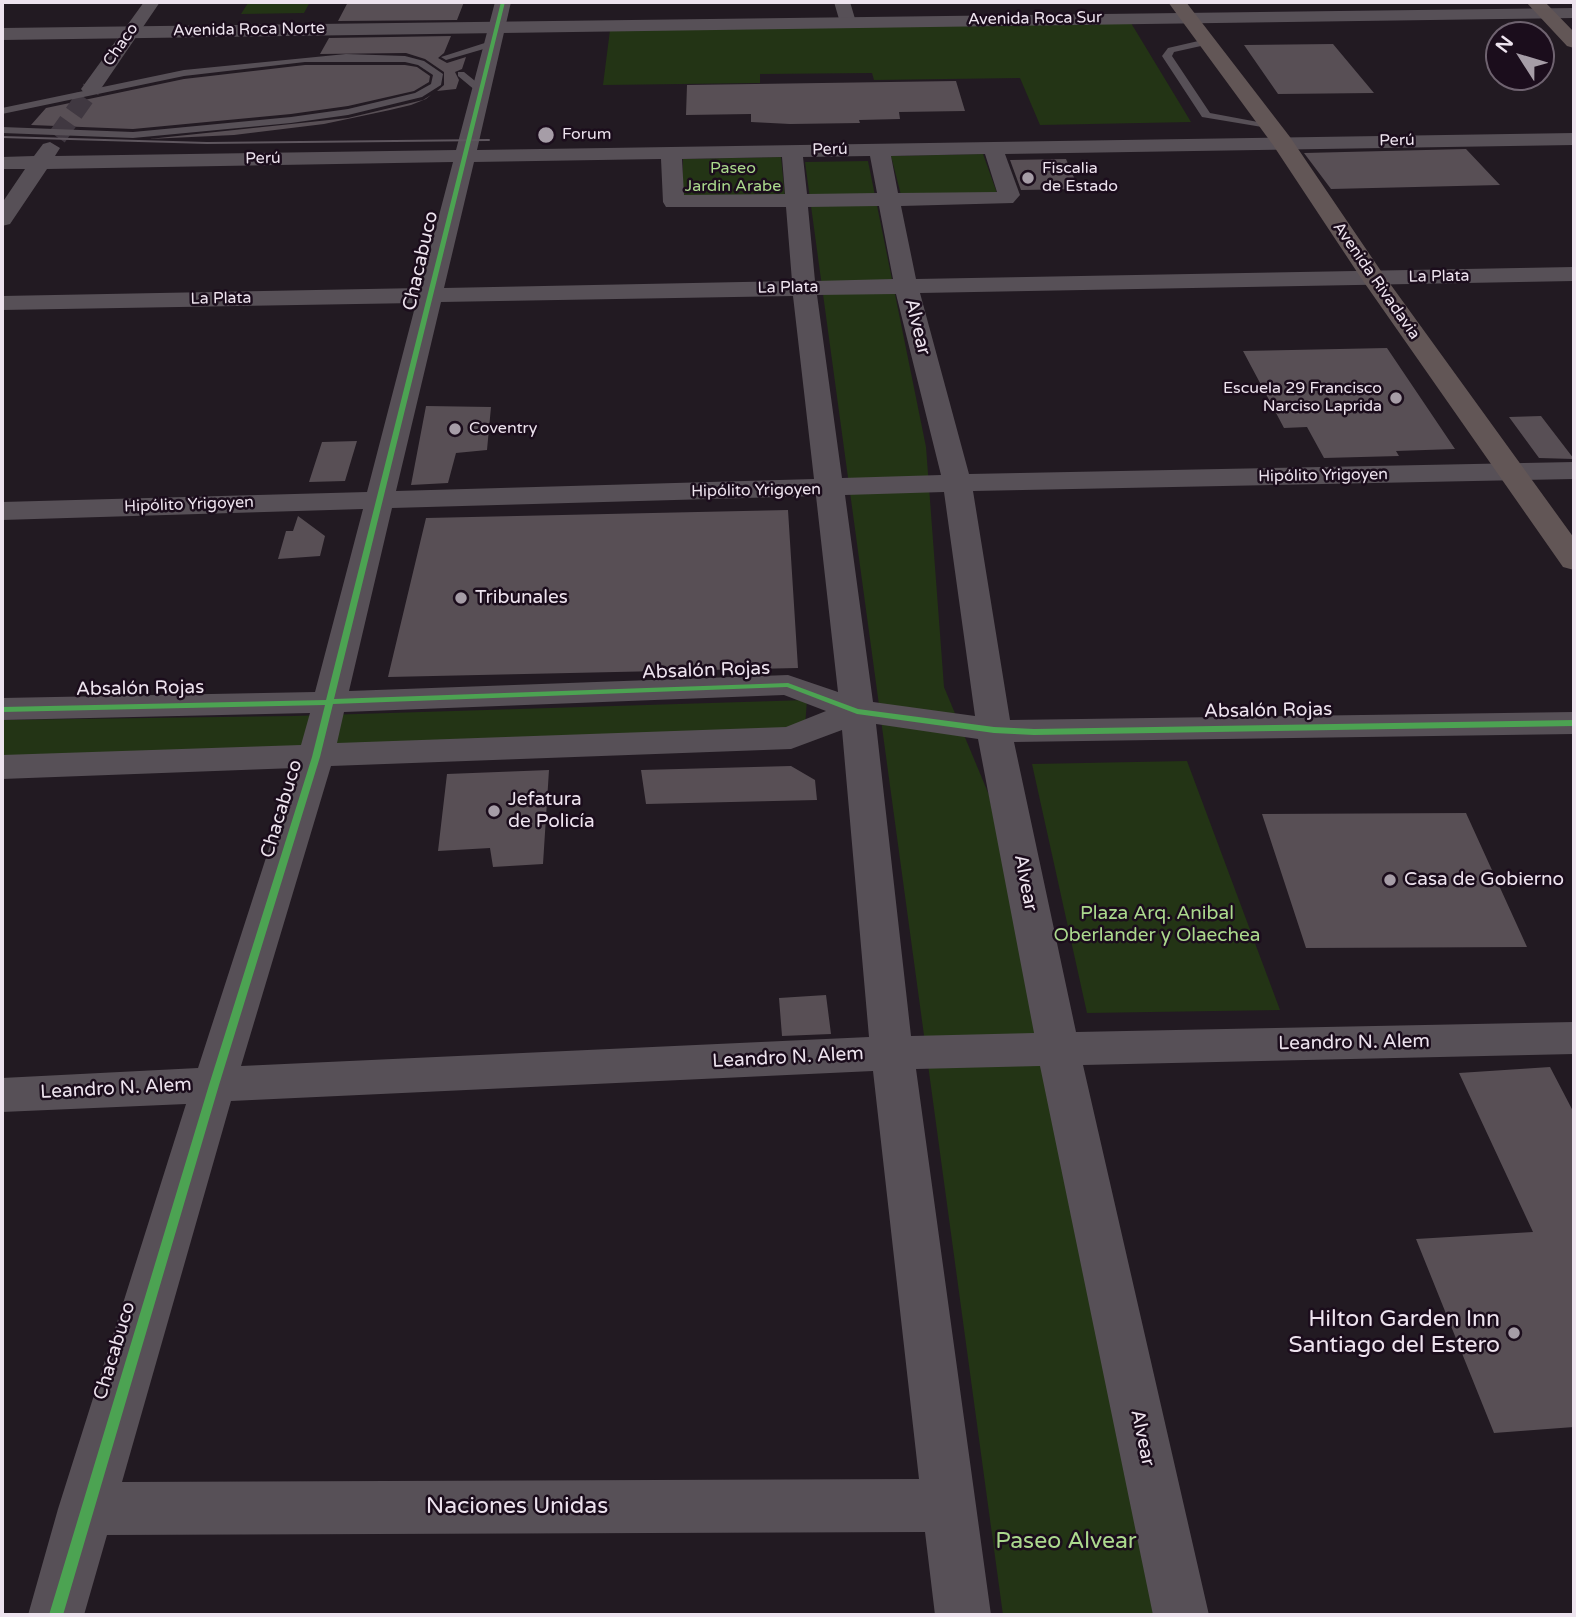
<!DOCTYPE html>
<meta charset="utf-8">
<style>
body{margin:0}
#map{position:relative;width:1576px;height:1617px;overflow:hidden;background:#221a22;font-family:"Varela Round",sans-serif}
canvas{display:block}
.frame{position:absolute;inset:0;border:4px solid #ede3ee;pointer-events:none}
.north{position:absolute;left:1485px;top:21px;width:70px;height:70px;box-sizing:border-box;background:#1b0d1c;border:2px solid #6f6370;border-radius:50%;rotate:307deg;font-size:19px;font-weight:700;line-height:28px;text-align:center;color:#ede3ee}
.north::after{content:'';display:block;margin:auto;width:24px;height:32px;background:#a69da7;clip-path:polygon(50% 0,100% 100%,50% 72%,0 100%)}
</style>
<div id="map">
<canvas width="1576" height="1617"></canvas>
<div class="frame"></div>
<div class="north">N</div>
</div>
<script>
const context = document.querySelector('canvas').getContext('2d');
context.lineJoin = 'round';
function fillPath(path, color) {
  context.fillStyle = color;
  context.fill(path, 'evenodd');
}
function toPath(rows) {
  const path = new Path2D();
  for (const r of rows) {
    path.moveTo(r[0], r[1]);
    for (let i = 2; i < r.length; i += 2) path.lineTo(r[i], r[i + 1]);
  }
  return path;
}
function trace(path, color, width, dash) {
  context.strokeStyle = color;
  context.lineWidth = width;
  context.lineCap = dash ? 'butt' : 'round';
  context.setLineDash(dash || []);
  context.stroke(path);
}
function label(font, color, halo, rows, align = 'center') {
  context.font = font + ' "Varela Round",sans-serif';
  context.lineWidth = 5;
  context.setLineDash([]);
  context.textBaseline = 'middle';
  context.strokeStyle = halo;
  context.fillStyle = color;
  for (const [text, x, y, turn = 0] of rows) {
    context.save();
    context.translate(x, y);
    context.rotate((+turn || 0) * Math.PI / 180);
    context.textAlign = isNaN(turn) ? turn : align;
    if (halo) context.strokeText(text, 0, 0);
    context.fillText(text, 0, 0);
    context.restore();
  }
}
const green = toPath([
 [310,2,304,13,241,14,248,3],
 [1131,23,1191,122,1040,125,1020,78,874,80,872,73,760,74,760,83,603,85,610,30],
 [983,154,997,193,901,195,891,156],
 [781,157,785,197,682,199,683,159],
 [868,161,926,447,944,687,989,795,1155,1615,1003,1615,805,162],
 [807,700,805,727,261,751,2,758,2,720,293,716],
 [1187,761,1280,1010,1087,1013,1032,764]
]);
const building = toPath([
 [348,2,464,2,457,20,338,21],
 [451,36,444,53,438,58,447,63,466,57,462,69,455,72,459,80,456,89,437,91,444,85,444,72,425,59,406,53,320,54,329,38],
 [1333,44,1374,93,1278,94,1244,45],
 [305,65,405,65,417,67,430,76,429,82,414,91,348,106,291,114,133,129,31,125,46,108,184,79],
 [956,81,965,111,899,112,900,119,859,120,860,123,790,124,751,122,751,114,686,115,687,85],
 [431,95,426,99,411,105,390,110,324,124,234,135,149,139,348,118,423,100],
 [1466,149,1500,185,1331,189,1304,153],
 [1066,159,1079,189,1021,190,1010,160],
 [1387,348,1455,449,1396,451,1399,456,1324,458,1307,427,1284,428,1243,351],
 [426,406,491,407,487,450,456,453,448,483,411,485],
 [1541,416,1574,459,1539,458,1509,417],
 [357,441,345,481,309,482,322,442],
 [788,510,798,668,388,677,426,518],
 [298,516,325,536,320,556,278,559,286,531,293,531],
 [791,766,815,780,817,800,646,804,641,770],
 [549,770,543,864,493,867,490,848,438,851,447,774],
 [1466,813,1527,947,1306,948,1262,814],
 [826,995,831,1034,782,1036,779,998],
 [1550,1067,1574,1113,1574,1427,1494,1433,1416,1239,1533,1232,1459,1073]
]);
const streetTunnel = toPath([
 [57,137,91,89]
]);
const lane = toPath([
 [1207,39,1210,44,1174,52,1172,56,1210,113,1274,125,1274,129,1202,117,1162,56,1168,48,1207,39],
 [491,41,494,46,446,60,441,57,491,41],
 [346,54,405,56,424,61,443,74,441,85,422,97,348,115,291,123,133,138,2,133,2,127,133,132,291,117,348,109,415,93,431,84,433,75,418,65,405,62,305,62,184,76,2,114,2,108,184,70,346,54],
 [458,72,464,72,485,89,476,91,458,76,458,72]
]);
const street = toPath([
 [144,2,160,2,98,93,84,93,81,89,144,2],
 [495,2,511,2,477,150,1574,133,1574,145,1005,154,1020,195,1013,203,901,206,916,279,1574,267,1574,281,920,293,969,474,1574,462,1574,479,973,491,1010,720,1574,712,1574,734,1014,742,1076,1032,1574,1022,1574,1054,1083,1065,1209,1615,1153,1615,1040,1066,916,1069,991,1615,935,1615,925,1532,107,1535,84,1615,28,1615,58,1509,186,1104,2,1112,2,1078,198,1068,295,768,2,779,2,755,301,745,310,713,2,720,2,698,315,692,363,509,2,520,2,502,367,492,416,303,2,310,2,296,420,288,453,162,47,169,10,224,2,226,2,203,25,169,2,169,2,157,34,156,43,144,50,142,60,148,55,156,456,150,495,2],
 [985,154,997,192,898,193,891,156,985,154],
 [870,156,877,193,807,194,803,157,870,156],
 [782,157,785,194,684,195,682,159,782,157],
 [661,159,663,202,666,207,786,207,792,281,444,288,474,162,661,159],
 [879,206,893,279,815,281,808,207,879,206],
 [896,294,941,475,842,478,817,295,896,294],
 [793,296,814,479,396,491,441,302,793,296],
 [944,492,975,716,873,702,845,495,944,492],
 [816,496,838,692,788,675,349,691,392,508,816,496],
 [784,695,826,711,786,727,337,743,344,712,784,695],
 [876,724,978,739,1034,1033,911,1036,876,724],
 [842,730,869,1037,241,1066,331,766,791,749,842,730],
 [873,1071,919,1479,122,1482,231,1101,873,1071],
 [834,2,850,2,856,22,853,26,841,26,834,2]
]);
const secondary = toPath([
 [1574,8,1574,18,2,40,2,28,1574,8]
]);
const primary = toPath([
 [1168,2,1186,2,1290,137,1383,274,1574,538,1574,570,1563,567,1361,278,1273,145,1168,2],
 [1526,2,1545,2,1574,32,1574,48,1567,46,1526,2]
]);
const tram = toPath([
 [2,137,207,143,489,140]
]);
const cycleway = toPath([
 [501,2,505,2,334,699,788,683,858,709,994,727,1034,729,1574,720,1574,726,1034,735,994,733,857,714,787,687,333,704,320,757,219,1085,63,1615,49,1615,209,1085,312,757,325,705,2,712,2,707,326,700,501,2]
]);
const markers = [
 [546,135,9,"#a69da7"],
 [1028,178,7,"#a69da7"],
 [1396,398,7,"#a69da7"],
 [455,429,7,"#a69da7"],
 [461,598,7,"#a69da7"],
 [494,811,7,"#a69da7"],
 [1390,880,7,"#a69da7"],
 [1514,1333,7,"#a69da7"]
];
const farStreetnames = [
 ["Avenida Roca Sur",1035,19,-1],
 ["Avenida Roca Norte",249,30,-1],
 ["Chaco",121,45,-55],
 ["Perú",1397,141,-1],
 ["Perú",830,150,-1],
 ["Perú",263,159,-1],
 ["La Plata",1439,277,-1],
 ["Avenida Rivadavia",1376,281,55],
 ["La Plata",788,288,-1],
 ["La Plata",221,299,-1],
 ["Hipólito Yrigoyen",1323,476,-1],
 ["Hipólito Yrigoyen",756,491,-1],
 ["Hipólito Yrigoyen",189,505,-2]
];
const farPoinames = [
 ["Forum",562,135],
 ["Fiscalia",1042,169],
 ["de Estado",1042,187],
 ["Escuela 29 Francisco",1382,389,"right"],
 ["Narciso Laprida",1382,407,"right"],
 ["Coventry",469,429]
];
const farParknames = [
 ["Paseo",733,169],
 ["Jardin Arabe",733,187]
];
const streetNames = [
 ["Chacabuco",421,261,-77],
 ["Alvear",917,327,76],
 ["Absalón Rojas",706,671,-2],
 ["Absalón Rojas",140,689,-1],
 ["Absalón Rojas",1268,711,-1],
 ["Chacabuco",282,809,-73],
 ["Alvear",1025,883,79],
 ["Leandro N. Alem",1354,1043,-1],
 ["Leandro N. Alem",788,1058,-3],
 ["Leandro N. Alem",116,1089,-3],
 ["Chacabuco",115,1351,-73],
 ["Alvear",1142,1438,78]
];
const poiNames = [
 ["Tribunales",475,598],
 ["Jefatura",508,800],
 ["de Policía",508,822],
 ["Casa de Gobierno",1404,880]
];
const parkNames = [
 ["Plaza Arq. Anibal",1157,914],
 ["Oberlander y Olaechea",1157,936]
];
const nearPoinames = [
 ["Hilton Garden Inn",1500,1320],
 ["Santiago del Estero",1500,1346]
];
const nearStreetnames = [
 ["Naciones Unidas",517,1507]
];
const nearParknames = [
 ["Paseo Alvear",1066,1542]
];
fillPath(green, '#233415');
fillPath(building, '#584f55');
trace(streetTunnel, '#403841', 19, [19, 10]);
fillPath(lane, '#575057');
fillPath(street, '#575057');
fillPath(secondary, '#575057');
fillPath(primary, '#625656');
trace(tram, '#5e565e', 2);
fillPath(cycleway, '#4ca352');
for (const [x, y, r, color] of markers) {
  const dot = new Path2D();
  dot.arc(x, y, r, 0, 2 * Math.PI);
  context.fillStyle = color;
  context.fill(dot);
  trace(dot, '#1b0d1c', 2.5);
}
label('16px', '#ede3ee', '#1b0d1c', farStreetnames);
label('16px', '#ede3ee', '#1b0d1c', farPoinames, 'left');
label('16px', '#abd98d', '#1b0d1c', farParknames);
label('19px', '#ede3ee', '#1b0d1c', streetNames);
label('19px', '#ede3ee', '#1b0d1c', poiNames, 'left');
label('19px', '#abd98d', '#1b0d1c', parkNames);
label('23px', '#ede3ee', '#1b0d1c', nearPoinames, 'right');
label('23px', '#ede3ee', '#1b0d1c', nearStreetnames);
label('23px', '#abd98d', '#1b0d1c', nearParknames);
</script>
